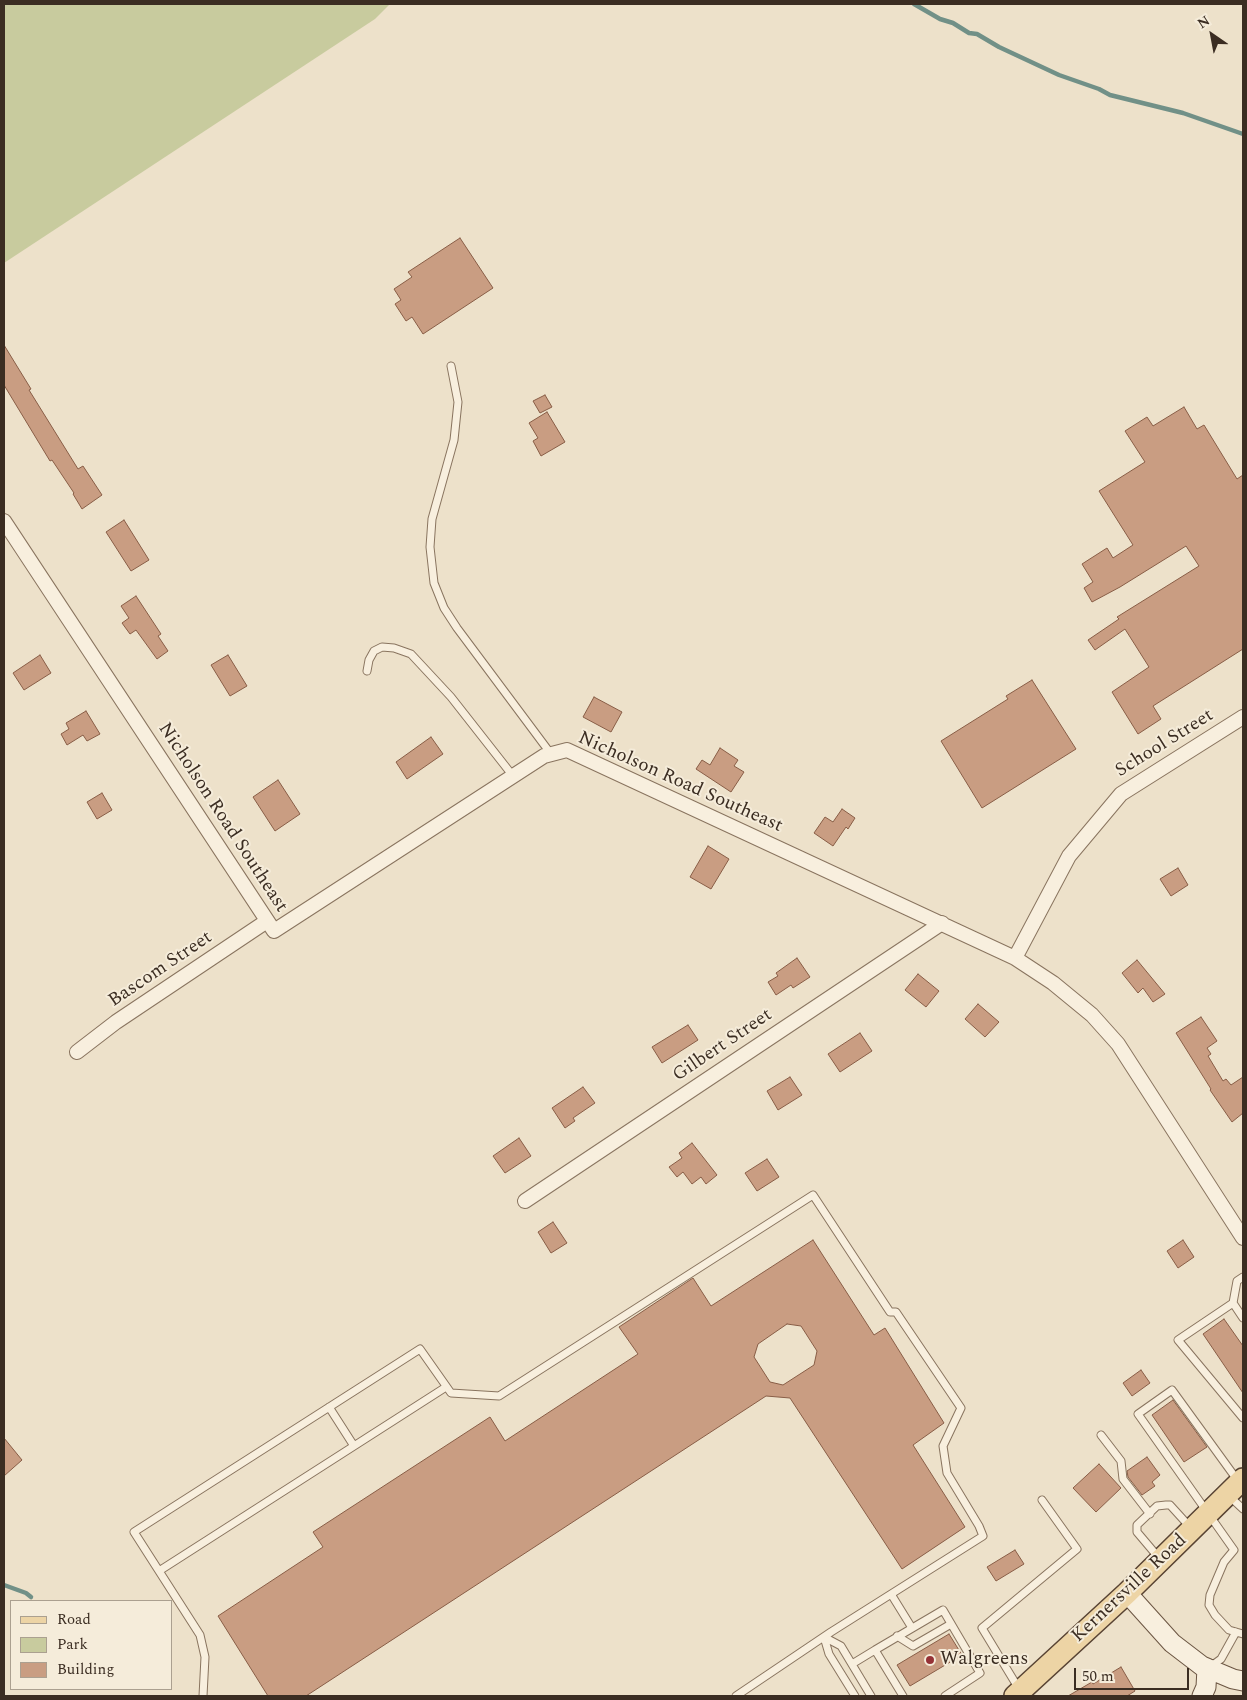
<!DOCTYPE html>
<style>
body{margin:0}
#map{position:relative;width:1247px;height:1700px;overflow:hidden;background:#ede1ca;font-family:Spectral,serif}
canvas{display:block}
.frame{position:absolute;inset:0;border:5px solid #3b2d22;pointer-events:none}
.legend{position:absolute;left:10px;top:1600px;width:162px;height:90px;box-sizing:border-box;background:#f5ecda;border:1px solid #aba090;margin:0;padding:6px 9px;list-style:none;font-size:15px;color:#3b2d22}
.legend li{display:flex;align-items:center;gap:10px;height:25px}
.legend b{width:25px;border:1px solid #aba090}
.north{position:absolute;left:1187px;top:10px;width:50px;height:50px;-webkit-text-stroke:4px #f5ecda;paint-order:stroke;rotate:327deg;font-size:14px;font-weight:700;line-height:20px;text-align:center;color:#3b2d22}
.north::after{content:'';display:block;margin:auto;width:18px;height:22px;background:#3b2d22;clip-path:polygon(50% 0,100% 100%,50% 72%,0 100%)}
.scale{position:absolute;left:1074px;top:1668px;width:115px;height:22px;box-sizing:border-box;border:2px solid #3b2d22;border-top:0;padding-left:6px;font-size:15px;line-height:18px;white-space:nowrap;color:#3b2d22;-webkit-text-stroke:4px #f5ecda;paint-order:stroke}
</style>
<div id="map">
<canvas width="1247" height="1700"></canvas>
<div class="frame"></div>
<ul class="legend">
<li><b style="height:6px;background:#edd4a5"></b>Road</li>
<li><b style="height:14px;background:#c8cb9e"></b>Park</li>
<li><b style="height:14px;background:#c99d82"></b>Building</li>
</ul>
<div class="north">N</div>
<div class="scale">50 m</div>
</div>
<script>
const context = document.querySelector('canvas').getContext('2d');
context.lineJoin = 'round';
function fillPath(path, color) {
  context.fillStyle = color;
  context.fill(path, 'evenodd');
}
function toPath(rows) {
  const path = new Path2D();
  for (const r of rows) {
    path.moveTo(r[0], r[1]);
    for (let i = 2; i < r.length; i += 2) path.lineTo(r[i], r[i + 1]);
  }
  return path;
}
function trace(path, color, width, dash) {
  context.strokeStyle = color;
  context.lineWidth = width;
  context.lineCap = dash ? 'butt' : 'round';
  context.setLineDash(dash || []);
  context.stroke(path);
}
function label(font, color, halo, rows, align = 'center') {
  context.font = font + ' Spectral,serif';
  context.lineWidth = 4;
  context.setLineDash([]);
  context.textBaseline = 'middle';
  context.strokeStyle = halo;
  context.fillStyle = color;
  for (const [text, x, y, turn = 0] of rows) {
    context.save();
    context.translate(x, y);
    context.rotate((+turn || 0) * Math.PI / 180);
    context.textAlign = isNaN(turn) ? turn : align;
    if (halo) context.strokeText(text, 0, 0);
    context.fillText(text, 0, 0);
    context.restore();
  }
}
const green = toPath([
 [4,4,390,4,375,19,4,263]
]);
const stream = toPath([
 [914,4,940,19,953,23,969,33,977,34,999,47,1059,75,1099,89,1110,95,1183,113,1243,134],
 [4,1585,26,1593,31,1597]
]);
const building = toPath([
 [460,238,493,288,423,334,412,317,406,321,395,304,401,300,394,289,412,277,408,272,460,238],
 [4,345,31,389,29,390,78,469,83,466,102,495,82,509,73,494,74,493,52,460,50,461,4,385,4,345],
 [545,395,552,407,540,413,533,401,545,395],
 [1184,407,1197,429,1204,425,1237,479,1243,475,1243,649,1153,706,1161,719,1138,734,1112,692,1149,667,1125,629,1095,650,1088,640,1119,619,1117,617,1199,566,1186,546,1120,587,1092,602,1084,588,1093,582,1082,564,1107,548,1113,558,1133,545,1099,491,1145,462,1125,431,1147,417,1153,426,1184,407],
 [547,412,565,442,541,456,533,441,538,438,529,423,547,412],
 [124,520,149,560,131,571,106,532,124,520],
 [136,596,161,634,158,636,168,651,157,659,136,630,130,634,122,623,129,618,121,606,136,596],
 [40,655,51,673,24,690,13,673,40,655],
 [228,655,247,686,230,696,211,665,228,655],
 [1032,680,1076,749,982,808,941,741,1008,699,1006,696,1032,680],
 [594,697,622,712,611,732,583,717,594,697],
 [86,711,100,734,87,741,83,735,67,745,61,734,69,729,66,723,86,711],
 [431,737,443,754,407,779,396,762,431,737],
 [720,748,738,760,734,766,744,772,731,792,696,769,702,760,710,765,720,748],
 [278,780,300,814,275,831,253,797,278,780],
 [102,793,112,810,97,819,87,802,102,793],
 [842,809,855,818,848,829,846,827,833,846,814,833,825,817,833,822,842,809],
 [708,846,729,859,711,889,690,877,708,846],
 [1178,868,1188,885,1171,896,1160,879,1178,868],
 [797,958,810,977,793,988,791,985,776,995,768,982,778,976,776,973,797,958],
 [1137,960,1165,994,1153,1002,1143,988,1138,993,1122,973,1137,960],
 [918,974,939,991,926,1007,905,990,918,974],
 [978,1004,999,1022,985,1037,965,1019,978,1004],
 [1201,1017,1217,1041,1207,1048,1211,1054,1208,1056,1223,1081,1226,1079,1231,1085,1243,1077,1243,1113,1232,1122,1210,1090,1211,1089,1176,1033,1201,1017],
 [688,1025,698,1040,662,1063,652,1047,688,1025],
 [860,1033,872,1051,840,1072,828,1054,860,1033],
 [790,1077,802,1095,778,1110,767,1091,790,1077],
 [583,1087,595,1103,573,1118,575,1121,565,1128,552,1108,583,1087],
 [519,1138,531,1156,505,1173,493,1156,519,1138],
 [692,1143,717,1175,706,1184,701,1177,692,1184,683,1172,677,1177,669,1167,682,1158,679,1153,692,1143],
 [767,1159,779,1177,757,1191,745,1173,767,1159],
 [553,1222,567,1243,551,1253,538,1232,553,1222],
 [813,1240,874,1335,885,1328,944,1423,913,1445,965,1527,902,1569,790,1398,766,1396,306,1696,268,1696,218,1616,323,1547,313,1532,490,1417,505,1441,638,1354,619,1327,693,1278,711,1306,813,1240],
 [787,1324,801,1326,817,1351,814,1365,783,1385,770,1382,754,1357,758,1344,787,1324],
 [1183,1240,1194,1257,1178,1268,1167,1251,1183,1240],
 [1224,1319,1243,1346,1243,1393,1203,1334,1224,1319],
 [1141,1370,1150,1383,1132,1396,1123,1383,1141,1370],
 [1173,1400,1207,1447,1184,1462,1152,1415,1173,1400],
 [4,1438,22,1460,4,1476,4,1438],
 [1147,1457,1160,1475,1152,1482,1155,1486,1142,1495,1128,1477,1127,1471,1147,1457],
 [1099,1464,1121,1488,1096,1512,1073,1488,1099,1464],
 [1015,1550,1024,1564,996,1581,987,1567,1015,1550],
 [949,1634,962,1655,910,1686,897,1665,949,1634],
 [1121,1667,1135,1691,1127,1696,1068,1696,1092,1682,1093,1684,1121,1667]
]);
const lane = toPath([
 [451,366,458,402,454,440,432,519,430,547,434,583,444,608,457,628,551,754],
 [367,671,369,660,374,651,382,647,394,648,411,654,451,697,513,776],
 [1233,1303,1237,1281,1243,1277],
 [1243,1318,1233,1303,1178,1340,1243,1418],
 [329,1407,354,1446],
 [1101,1435,1121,1461,1123,1479,1150,1514],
 [1238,1481,1172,1390,1138,1414,1234,1550,1224,1562,1210,1595,1209,1605,1215,1615,1229,1630,1243,1634],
 [1228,1495,1243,1509],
 [1159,1558,1137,1532,1137,1525,1157,1506,1166,1505,1170,1505,1190,1527],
 [159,1571,446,1387],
 [891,1594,912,1628],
 [897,1636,913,1646,951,1624],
 [824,1637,841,1646,871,1696],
 [824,1637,829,1654,855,1696],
 [852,1664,875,1650],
 [1210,1667,1221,1659,1236,1632],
 [1019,1689,982,1628,1077,1549,1042,1500],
 [203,1696,205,1657,200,1635,134,1532,420,1349,451,1393,499,1396,813,1195,890,1312,896,1312,961,1408,943,1446,947,1473,979,1526,983,1536,831,1632,736,1696],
 [903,1696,875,1650,943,1610,980,1673,945,1696]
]);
const street = toPath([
 [4,521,274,931,544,756,567,750,1015,958,1053,983,1092,1015,1118,1044,1243,1238],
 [1015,958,1069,856,1121,794,1243,717],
 [77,1052,116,1022,267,921],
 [525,1201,942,923]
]);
const secondary = toPath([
 [1127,1593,1172,1643,1202,1666,1233,1679,1243,1681],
 [1202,1696,1206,1687,1207,1668]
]);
const primary = toPath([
 [1015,1696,1127,1593,1243,1479]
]);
const markers = [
 [930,1660,5,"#963236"]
];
const streetNames = [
 ["School Street",1165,744,-32],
 ["Nicholson Road Southeast",680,783,24],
 ["Nicholson Road Southeast",222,818,57],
 ["Bascom Street",161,970,-34],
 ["Gilbert Street",723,1046,-34],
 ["Kernersville Road",1130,1589,-43]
];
const poiNames = [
 ["Walgreens",940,1660]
];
fillPath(green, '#c8cb9e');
trace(stream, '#719087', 4.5);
fillPath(building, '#c99d82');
trace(building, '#885d46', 1);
trace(lane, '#89745f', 9);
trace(street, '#89745f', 16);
trace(secondary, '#6b5542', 21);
trace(primary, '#584333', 24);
trace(lane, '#f8efde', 7);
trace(street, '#f8efde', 14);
trace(secondary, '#f8efde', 19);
trace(primary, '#edd4a5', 21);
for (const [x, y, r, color] of markers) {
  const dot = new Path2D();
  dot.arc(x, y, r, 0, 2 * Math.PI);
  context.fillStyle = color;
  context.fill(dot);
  trace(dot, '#f5ecda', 2);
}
label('19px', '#3b2d22', '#f5ecda', streetNames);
label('19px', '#3b2d22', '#f5ecda', poiNames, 'left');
</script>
